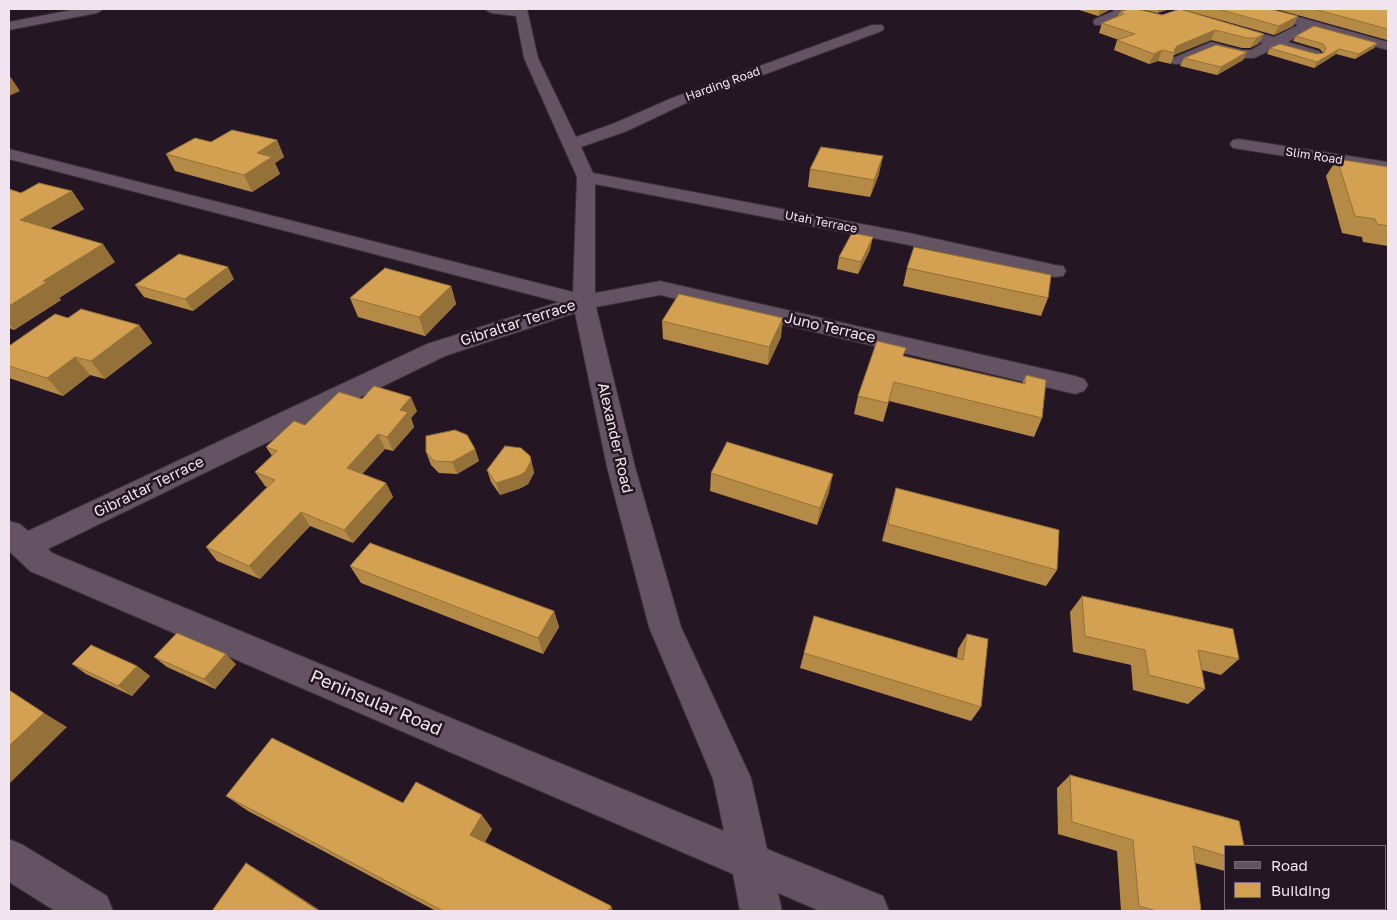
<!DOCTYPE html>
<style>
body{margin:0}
#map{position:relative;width:1397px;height:920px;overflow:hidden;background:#251624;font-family:"Golos Text",sans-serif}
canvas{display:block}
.frame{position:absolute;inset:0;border:10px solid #f0e5ef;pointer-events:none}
.legend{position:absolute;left:1224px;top:845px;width:162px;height:65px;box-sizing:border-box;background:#251624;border:1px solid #766975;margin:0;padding:6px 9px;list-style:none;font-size:15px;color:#f0e5ef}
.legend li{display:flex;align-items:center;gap:10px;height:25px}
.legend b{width:25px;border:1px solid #766975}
</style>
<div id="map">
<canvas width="1397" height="920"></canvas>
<div class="frame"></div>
<ul class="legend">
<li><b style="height:6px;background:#645363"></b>Road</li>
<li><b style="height:14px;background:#d3a151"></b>Building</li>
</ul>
</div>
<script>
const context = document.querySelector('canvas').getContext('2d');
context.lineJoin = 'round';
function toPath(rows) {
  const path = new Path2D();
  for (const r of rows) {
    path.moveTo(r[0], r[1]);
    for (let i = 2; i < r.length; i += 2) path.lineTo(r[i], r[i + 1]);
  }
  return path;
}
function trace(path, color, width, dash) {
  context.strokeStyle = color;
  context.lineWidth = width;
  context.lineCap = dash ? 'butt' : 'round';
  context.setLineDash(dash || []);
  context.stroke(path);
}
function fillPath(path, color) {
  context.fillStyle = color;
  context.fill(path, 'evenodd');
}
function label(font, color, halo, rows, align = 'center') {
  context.font = font + ' "Golos Text",sans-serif';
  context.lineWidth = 5;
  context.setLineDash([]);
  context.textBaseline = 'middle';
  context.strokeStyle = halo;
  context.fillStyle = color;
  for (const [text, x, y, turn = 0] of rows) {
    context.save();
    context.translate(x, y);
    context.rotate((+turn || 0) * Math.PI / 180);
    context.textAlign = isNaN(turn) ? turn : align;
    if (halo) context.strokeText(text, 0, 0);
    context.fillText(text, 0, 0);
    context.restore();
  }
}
const minor = toPath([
 [77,9,104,9,97,13,9,30,9,22,77,9],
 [484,9,527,9,538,58,576,137,615,123,672,98,872,25,882,25,884,28,882,31,684,104,627,131,581,147,593,173,909,233,1055,265,1063,266,1066,271,1063,276,1055,277,909,245,595,184,595,293,660,281,1075,376,1084,379,1088,385,1084,391,1075,394,660,295,596,307,635,467,681,627,751,778,767,849,883,896,889,911,820,911,778,893,782,911,740,911,733,874,30,571,9,551,9,521,20,524,28,531,427,344,559,302,9,159,9,149,573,292,577,177,524,58,516,16,491,13,484,9],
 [575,313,607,467,649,627,713,779,724,831,52,553,48,549,445,356,575,313],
 [1114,9,1135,9,1165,16,1167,19,1160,23,1127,15,1105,25,1095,25,1093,22,1095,19,1114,11,1114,9],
 [1250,9,1270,9,1388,42,1388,50,1311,29,1288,42,1319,51,1321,54,1319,57,1314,58,1277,47,1254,58,1242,58,1212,51,1183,64,1173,64,1171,61,1173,58,1211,42,1242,50,1251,50,1263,43,1220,30,1218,27,1220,24,1225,23,1274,37,1298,25,1251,12,1250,9],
 [1239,139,1388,162,1388,172,1233,148,1230,144,1233,140,1239,139],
 [9,839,23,845,107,896,113,911,55,911,9,882,9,839]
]);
const wall = toPath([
 [1076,9,1111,9,1098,16],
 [1141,9,1170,9,1157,13],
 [1181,9,1270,9,1298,16,1293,26,1274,35],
 [1276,9,1388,9,1388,39,1387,40],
 [1120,12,1162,15,1264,34,1258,44,1250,48,1242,48,1211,40,1174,55,1171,64,1158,61,1149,64,1114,50,1117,40,1119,40,1099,33,1102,23,1118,16],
 [1296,36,1377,43,1374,48,1355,59,1336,54,1314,68,1267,54,1270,48,1317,54,1323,53,1320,49,1293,41],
 [1247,52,1243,60,1217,75,1180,66,1184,58],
 [277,140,284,157,275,163,280,174,252,192,175,171,166,154,211,142],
 [1337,159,1388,167,1388,246,1363,242,1362,237,1342,233,1326,176],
 [810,169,879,174,870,197,808,187],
 [9,189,21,193,72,191,84,209,49,229,115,262,59,298,61,300,14,330,9,328],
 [870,250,858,274,837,269,839,257],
 [907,268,1048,298,1041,316,903,286],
 [234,279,193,311,144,297,135,285],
 [451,286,456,304,425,336,358,317,350,298],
 [68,318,139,325,152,343,105,379,90,375,63,396,9,378,9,346],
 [662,321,781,337,768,365,663,339],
 [903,356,1022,384,1026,375,1042,418,1034,437,889,401,883,422,854,414,858,396],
 [362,399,417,411,411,418,414,427,393,451,385,449,362,474,386,483,393,497,353,543,310,526,260,579,217,561,206,547,267,487,265,486,255,472,272,456,266,447,305,425],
 [475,449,479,461,457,474,439,473,431,465,426,452],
 [530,456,533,468,534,473,528,484,521,488,500,495,491,482,487,470],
 [711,473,829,492,817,525,710,491],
 [896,488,1057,570,1046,586,882,541,891,506],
 [350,566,554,611,559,627,543,654,361,583],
 [1082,596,1239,659,1221,675,1202,670,1205,689,1188,704,1133,690,1131,665,1073,652,1070,612],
 [967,634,981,707,971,721,800,668,804,653,957,658,958,649],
 [154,657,236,664,215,689,167,667],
 [72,664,137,666,150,676,132,696,86,674],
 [1070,775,1226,846,1226,871,1225,871,1195,863,1201,911,1121,911,1117,851,1058,834,1057,788],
 [226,796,403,803,492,829,485,842,611,906,613,911,436,911,248,811]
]);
const shadedWall = toPath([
 [1100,9,1111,9,1098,16],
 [1159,9,1170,9,1157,13],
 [1298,16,1293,26,1274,35,1279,26],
 [1215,30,1211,40,1174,55,1175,53,1174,50,1177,46],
 [1264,34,1258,44,1250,48,1256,38],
 [1377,43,1374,48,1355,59,1359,54],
 [1339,49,1336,54,1314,68,1317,62],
 [1162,50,1158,61,1149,64,1154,54],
 [1247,52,1243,60,1217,75,1221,67],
 [9,75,20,91,9,96],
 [277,140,284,157,275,163,280,174,252,192,244,175,257,153],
 [883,156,879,174,870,197,874,180],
 [72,191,84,209,33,238,20,220],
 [873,237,870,250,858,274,861,262],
 [103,244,115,262,59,298,61,300,14,330,9,324,9,306,43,281],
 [228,267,234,279,193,311,185,299],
 [451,286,456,304,425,336,419,317],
 [783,318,781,337,768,365,769,347],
 [139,325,152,343,105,379,91,361],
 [75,357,90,375,63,396,47,378],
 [411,397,417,411,411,418,414,427,393,451,387,437,400,410],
 [378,434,385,449,354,483,347,468],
 [475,449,479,461,457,474,452,462],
 [530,456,533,468,534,473,528,484,521,488,500,495,496,483],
 [833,474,829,492,817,525,820,508],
 [386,483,393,497,353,543,344,530],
 [301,512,310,526,260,579,249,566],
 [554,611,559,627,543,654,538,638],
 [226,654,236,664,215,689,204,679],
 [137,666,150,676,132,696,118,686],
 [44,713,67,727,10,783,9,782,9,746],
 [482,815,492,829,481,849,470,835],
 [246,863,263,873,321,911,319,911],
 [611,906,613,911,608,911]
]);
const building = toPath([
 [1128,9,1137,9,1162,15,1180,9,1264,34,1256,38,1247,38,1215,30,1177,46,1174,50,1175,53,1162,50,1154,54,1117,40,1135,34,1102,23,1124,14,1120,12,1128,9],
 [1218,9,1270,9,1298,16,1279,26,1218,9],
 [1314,9,1388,9,1388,29,1314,9],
 [1314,26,1377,43,1359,54,1339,49,1317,62,1270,48,1280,44,1317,54,1324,53,1326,48,1323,44,1296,36,1314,26],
 [1216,45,1247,52,1221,67,1184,58,1216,45],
 [232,130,277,140,257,153,272,157,244,175,166,154,195,138,211,142,232,130],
 [821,147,883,156,874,180,810,169,821,147],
 [1337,159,1388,167,1388,226,1377,224,1375,219,1355,216,1337,159],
 [39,183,72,191,20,220,103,244,43,281,47,282,9,306,9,189,21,193,39,183],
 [852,233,873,237,861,262,839,257,852,233],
 [914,247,1051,275,1048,298,907,268,914,247],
 [179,254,228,267,185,299,135,285,179,254],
 [385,268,451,286,419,317,350,298,385,268],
 [679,294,783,318,769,347,662,321,679,294],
 [81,309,139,325,91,361,75,357,47,378,9,366,9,346,55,314,68,318,81,309],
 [877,341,906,348,903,356,1025,384,1026,375,1046,380,1042,418,894,382,888,403,858,396,877,341],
 [374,386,411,397,400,410,408,412,387,437,378,434,347,468,386,483,344,530,301,512,249,566,206,547,275,480,255,472,277,451,266,447,294,421,305,425,339,392,362,399,374,386],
 [455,430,467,435,475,449,452,462,434,461,426,452,426,436,455,430],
 [727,442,833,474,820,508,711,473,727,442],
 [505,446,521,448,530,456,531,461,525,472,518,476,496,483,487,470,505,446],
 [896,488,1059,530,1057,570,888,524,896,488],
 [370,543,554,611,538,638,350,566,370,543],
 [1082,596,1233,629,1239,659,1198,650,1205,689,1149,675,1145,650,1085,636,1082,596],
 [814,616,963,660,967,634,988,639,981,707,804,653,814,616],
 [177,633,226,654,204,679,154,657,177,633],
 [91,645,137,666,118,686,72,664,91,645],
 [9,690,44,713,9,746,9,690],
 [272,738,403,803,416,782,482,815,470,835,611,906,608,911,443,911,226,796,272,738],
 [1070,775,1239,821,1244,846,1226,846,1226,856,1193,846,1201,911,1157,911,1139,906,1133,840,1072,822,1070,775],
 [246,863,319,911,212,911,246,863]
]);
const farStreetnames = [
 ["Harding Road",723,84,-20],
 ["Slim Road",1314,156,9],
 ["Utah Terrace",821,222,11]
];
const streetNames = [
 ["Gibraltar Terrace",518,323,-18],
 ["Juno Terrace",830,328,13],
 ["Alexander Road",615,438,77],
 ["Gibraltar Terrace",149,487,-26]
];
const nearStreetnames = [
 ["Peninsular Road",376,703,23]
];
trace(minor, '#3a303a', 2);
fillPath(minor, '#645363');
fillPath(wall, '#b58a46');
fillPath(shadedWall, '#947139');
fillPath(building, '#d3a151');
trace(building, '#947139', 1);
label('12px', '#f0e5ef', '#251624', farStreetnames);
label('15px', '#f0e5ef', '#251624', streetNames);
label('18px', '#f0e5ef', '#251624', nearStreetnames);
</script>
